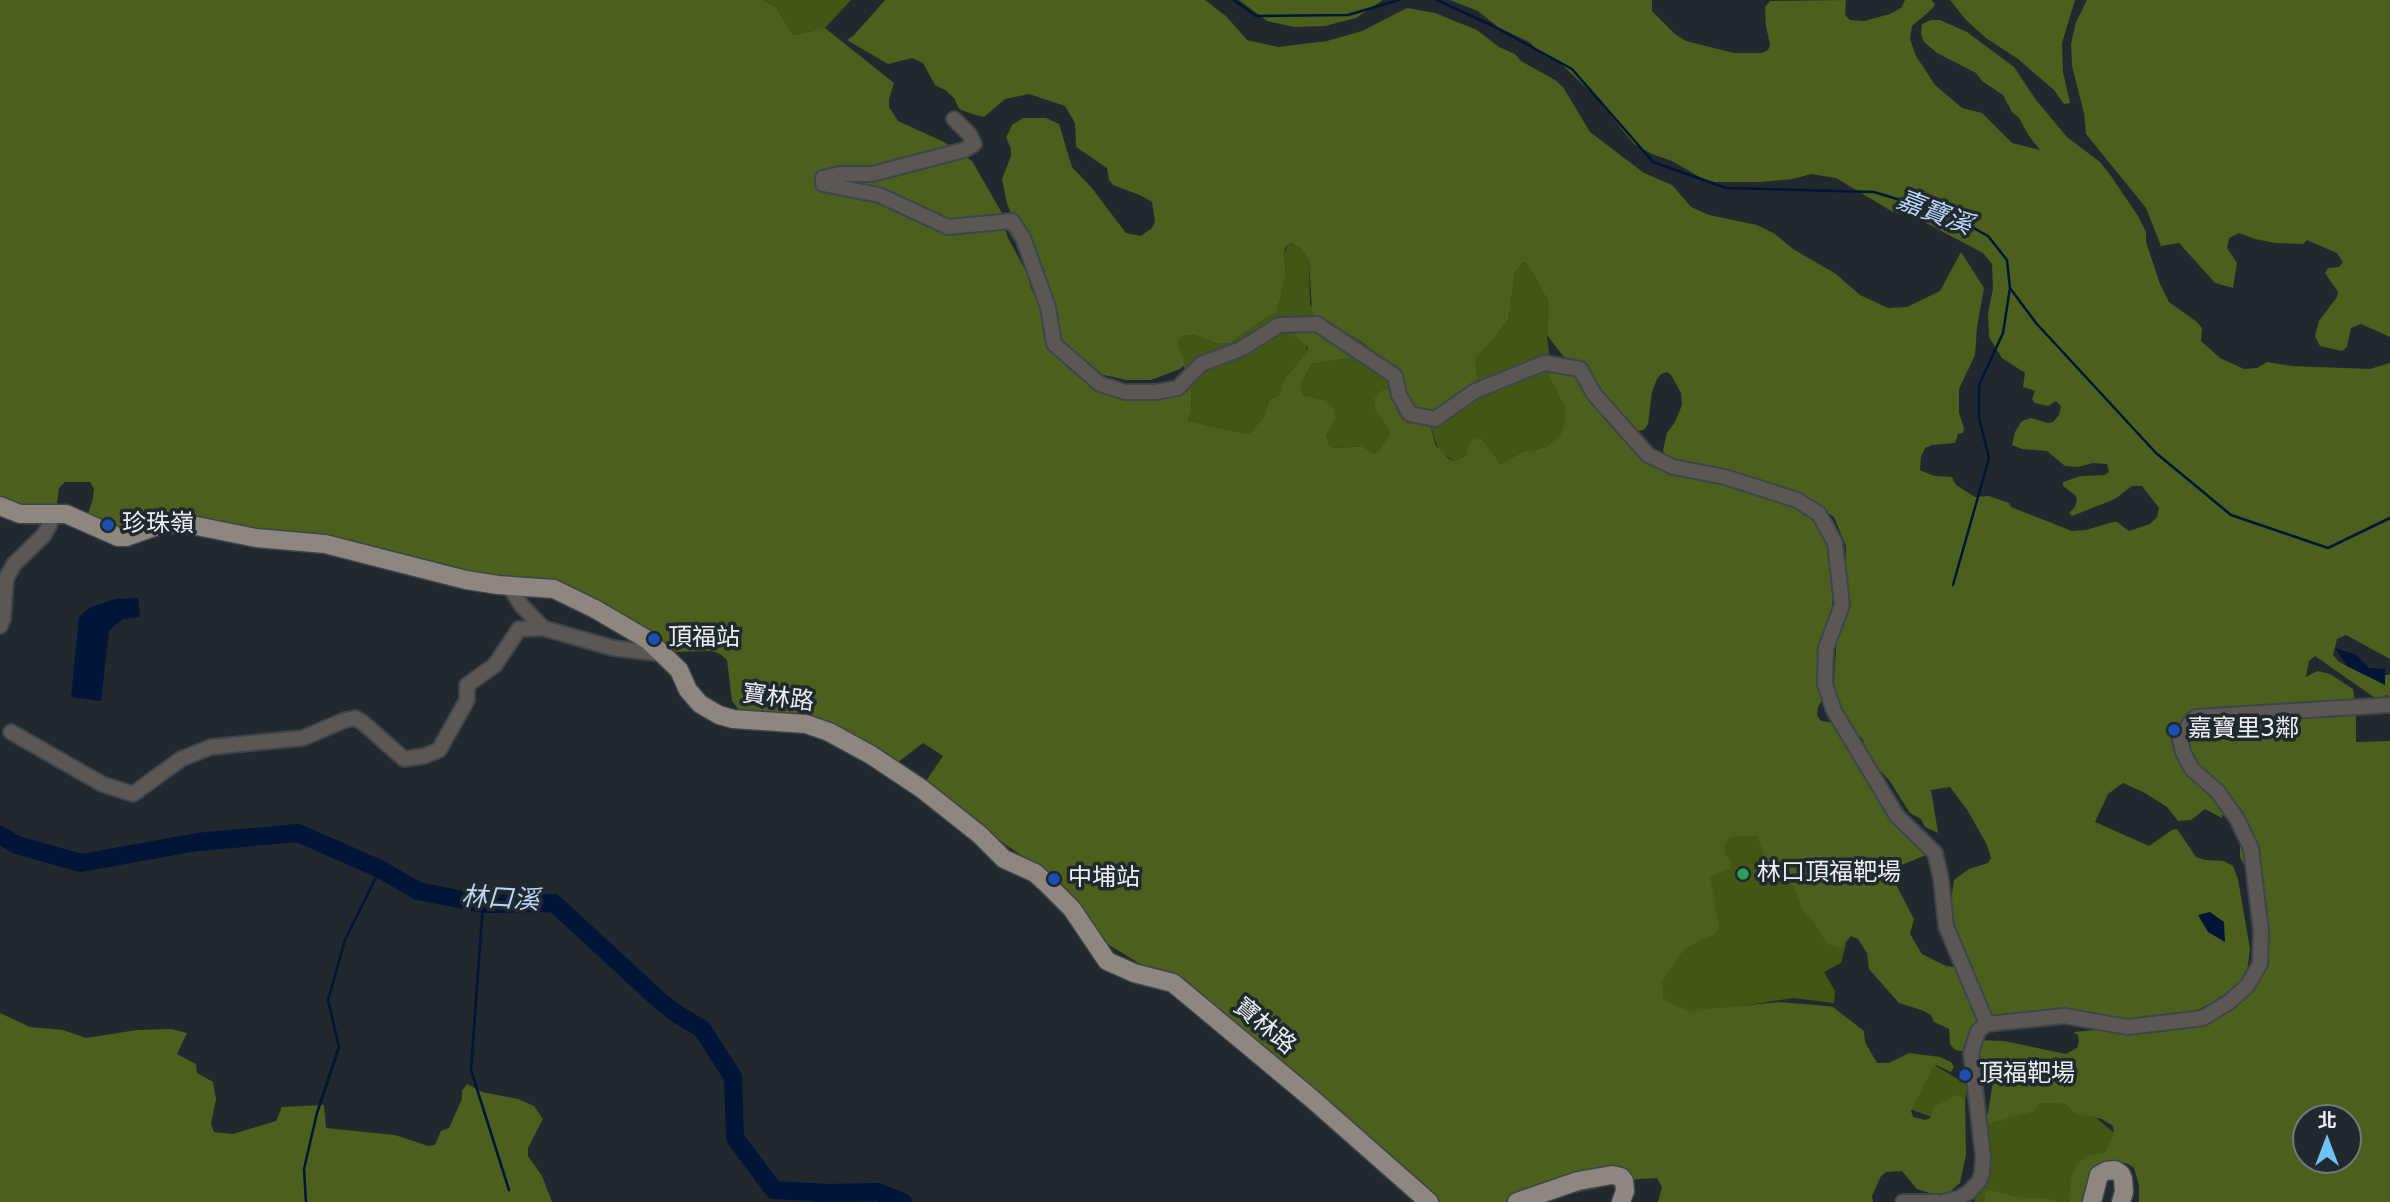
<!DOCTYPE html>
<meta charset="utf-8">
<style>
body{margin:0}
#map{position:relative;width:2390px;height:1202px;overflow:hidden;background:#21282e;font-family:"DejaVu Sans","Noto Sans TC",sans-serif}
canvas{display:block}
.north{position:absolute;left:2292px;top:1104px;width:70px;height:70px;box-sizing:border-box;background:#21282e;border:2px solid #72787d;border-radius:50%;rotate:0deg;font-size:19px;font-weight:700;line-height:28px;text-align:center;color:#ebeff3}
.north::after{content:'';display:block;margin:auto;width:24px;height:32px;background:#6fc2f4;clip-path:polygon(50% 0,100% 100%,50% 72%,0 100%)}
</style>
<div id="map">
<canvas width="2390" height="1202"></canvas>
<div class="north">北</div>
</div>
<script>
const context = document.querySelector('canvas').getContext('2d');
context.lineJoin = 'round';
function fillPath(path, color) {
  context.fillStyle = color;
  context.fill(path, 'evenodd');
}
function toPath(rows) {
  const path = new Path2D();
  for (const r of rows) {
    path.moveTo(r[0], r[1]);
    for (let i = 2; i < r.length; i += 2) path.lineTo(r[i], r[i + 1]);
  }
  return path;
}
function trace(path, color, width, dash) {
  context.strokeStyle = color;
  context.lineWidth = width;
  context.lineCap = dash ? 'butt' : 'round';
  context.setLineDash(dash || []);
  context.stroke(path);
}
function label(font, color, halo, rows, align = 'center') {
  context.font = font + ' "DejaVu Sans","Noto Sans TC",sans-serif';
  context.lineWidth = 7;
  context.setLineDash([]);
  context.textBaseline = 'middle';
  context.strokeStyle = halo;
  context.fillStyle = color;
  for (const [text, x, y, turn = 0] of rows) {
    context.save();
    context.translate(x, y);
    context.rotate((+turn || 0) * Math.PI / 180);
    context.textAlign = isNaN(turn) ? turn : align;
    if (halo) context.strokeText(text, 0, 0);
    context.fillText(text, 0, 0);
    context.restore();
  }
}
const green = toPath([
 [764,0,851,0,825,28,793,35,777,8],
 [1289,243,1301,249,1309,260,1310,304,1324,324,1356,338,1380,361,1477,377,1476,358,1494,339,1509,318,1515,272,1522,262,1528,265,1548,301,1547,335,1550,362,1547,372,1565,408,1565,419,1560,435,1546,447,1522,452,1501,464,1483,440,1468,445,1465,456,1454,461,1439,451,1430,425,1419,422,1408,424,1402,421,1397,411,1396,393,1376,411,1388,430,1389,435,1378,452,1372,453,1363,446,1334,448,1329,445,1326,434,1335,420,1325,400,1303,395,1301,384,1312,364,1351,358,1344,346,1305,328,1307,352,1284,379,1280,394,1269,400,1264,417,1249,434,1188,421,1191,410,1192,386,1178,353,1178,340,1183,336,1195,335,1217,344,1230,343,1266,318,1277,313,1286,273,1284,254],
 [1711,736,1835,938,1846,944,1841,963,1824,972,1835,991,1834,1003,1793,998,1645,1021],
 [1934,1065,1968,1085,1960,1128,1884,1099],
 [2063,1091,2118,1136,2083,1177,2068,1202,1974,1202,1981,1184,1984,1115]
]);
const forest = toPath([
 [0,0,764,0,777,8,793,35,825,28,894,83,889,99,889,107,898,121,944,142,972,161,1002,213,1007,236,1027,273,1031,288,1042,310,1055,350,1070,370,1098,387,1122,396,1183,384,1192,386,1191,410,1188,421,1249,434,1264,417,1269,400,1280,394,1284,379,1307,352,1308,347,1295,336,1295,330,1305,328,1344,346,1353,353,1351,358,1312,364,1301,384,1303,395,1325,400,1334,409,1335,420,1326,435,1329,445,1334,448,1363,446,1372,453,1378,452,1389,435,1388,430,1376,411,1374,399,1381,391,1393,389,1396,393,1397,411,1402,420,1408,424,1419,422,1430,425,1436,446,1449,459,1454,461,1465,456,1468,445,1476,438,1483,440,1501,464,1522,452,1546,447,1560,435,1565,419,1565,408,1547,372,1547,367,1582,376,1617,433,1644,456,1714,476,1816,514,1838,564,1829,626,1827,692,1818,707,1817,715,1821,721,1837,723,1861,767,1901,806,1931,853,1894,868,1892,877,1914,919,1910,934,1922,954,1946,966,1963,968,1983,1020,1967,1052,1955,1050,1950,1044,1949,1029,1934,1022,1931,1015,1924,1011,1899,1003,1869,969,1867,953,1858,939,1851,936,1841,948,1826,943,1814,922,1803,911,1789,876,1773,874,1768,868,1758,836,1735,836,1728,839,1724,846,1725,854,1730,859,1731,868,1710,877,1719,927,1715,934,1685,948,1662,981,1663,998,1667,1002,1690,1011,1779,1002,1827,1006,1833,1007,1864,1031,1865,1042,1877,1063,1889,1063,1909,1053,1940,1057,1951,1062,1954,1067,1951,1072,1936,1065,1932,1069,1911,1111,1913,1117,1925,1120,1930,1118,1934,1107,1955,1095,1965,1100,1966,1155,1960,1183,1947,1194,1930,1193,1917,1189,1902,1171,1886,1172,1881,1176,1872,1196,1873,1202,1658,1202,1662,1187,1657,1178,1638,1179,1534,1202,1431,1202,1134,960,1104,942,1044,871,922,787,943,756,923,743,889,769,806,728,747,720,732,701,727,660,720,654,712,651,669,652,557,593,210,525,118,530,88,514,93,498,94,489,90,482,65,482,59,488,57,504,52,511,34,513,0,499],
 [885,0,1205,0,1227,17,1247,40,1278,47,1327,41,1362,31,1407,8,1435,13,1477,30,1499,47,1515,54,1521,61,1555,80,1563,87,1590,132,1644,173,1672,185,1691,207,1709,215,1757,225,1775,234,1793,249,1836,274,1860,295,1888,308,1907,307,1940,291,1961,252,1984,288,1977,327,1975,355,1959,389,1959,413,1964,428,1963,433,1958,434,1955,443,1932,445,1925,448,1921,457,1920,470,1934,476,1952,477,1956,485,1975,497,1989,496,2000,500,2009,503,2011,507,2072,531,2086,530,2113,522,2117,522,2129,531,2150,524,2157,517,2159,508,2142,486,2132,486,2115,499,2072,516,2069,513,2075,507,2077,499,2075,495,2063,486,2063,482,2081,476,2105,475,2109,472,2107,464,2093,463,2078,467,2065,466,2047,451,2022,449,2012,445,2015,432,2022,421,2031,418,2048,423,2053,422,2059,415,2061,406,2056,401,2048,406,2035,403,2032,399,2035,391,2023,387,2025,373,2002,358,1989,337,1988,313,1993,289,1992,264,1983,253,1928,224,1906,214,1893,212,1836,178,1811,174,1793,179,1761,182,1714,182,1701,178,1672,161,1652,154,1634,144,1593,94,1560,63,1543,55,1529,42,1498,27,1478,11,1450,0,1652,0,1652,11,1675,34,1686,41,1734,53,1762,53,1768,50,1770,45,1766,26,1765,7,1770,1,1846,0,1845,15,1850,20,1864,21,1890,14,1901,8,1905,0,1931,0,1935,4,1932,9,1912,26,1910,39,1916,56,1935,85,1962,108,1982,113,2012,143,2040,150,2029,136,2019,118,2012,112,2003,95,1982,81,1976,73,1937,53,1924,42,1921,34,1922,24,1931,20,1940,20,1967,32,2014,67,2036,100,2067,137,2100,162,2111,176,2138,216,2146,232,2146,242,2160,284,2169,302,2197,322,2202,328,2201,341,2220,358,2244,369,2257,368,2267,362,2292,366,2370,369,2390,363,2390,659,2346,635,2337,639,2333,655,2339,662,2365,675,2390,675,2390,697,2386,695,2378,700,2315,656,2309,661,2306,677,2317,671,2330,674,2353,689,2355,702,2194,715,2180,759,2223,813,2222,818,2205,809,2191,820,2178,821,2167,807,2145,793,2123,783,2108,794,2095,822,2149,846,2172,830,2177,829,2196,857,2205,860,2224,861,2233,866,2238,879,2250,949,2247,972,2240,983,2226,995,2192,1013,2150,1022,1995,1019,1985,1011,1985,1002,1979,984,1953,931,1949,914,1954,880,1969,869,1988,863,1991,858,1987,845,1968,811,1950,787,1931,790,1938,833,1925,827,1921,819,1910,813,1889,780,1873,763,1862,738,1854,732,1833,696,1837,634,1846,591,1846,546,1834,517,1813,504,1775,491,1747,475,1664,456,1663,450,1667,433,1675,422,1682,405,1681,393,1671,375,1667,372,1661,374,1657,379,1652,392,1648,424,1644,430,1638,431,1621,423,1588,374,1563,356,1547,335,1548,301,1528,265,1523,262,1515,272,1509,318,1494,339,1476,358,1477,377,1474,384,1449,403,1431,409,1413,408,1380,361,1367,346,1356,338,1324,324,1312,311,1309,260,1301,249,1290,243,1285,248,1284,254,1286,273,1277,313,1266,318,1230,343,1217,344,1195,335,1183,336,1178,340,1178,346,1185,364,1180,369,1151,380,1126,380,1095,373,1070,352,1057,330,1047,292,1007,204,1002,179,1011,156,1011,149,1006,137,1009,132,1012,125,1023,118,1046,118,1059,124,1072,167,1091,187,1126,233,1141,236,1152,228,1155,222,1152,202,1142,196,1113,185,1109,180,1107,168,1076,147,1075,123,1065,106,1029,94,1005,99,984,117,972,114,959,109,954,98,945,90,935,85,923,63,912,58,888,64,847,40,854,35],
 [1239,0,1383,0,1356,18,1325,26,1294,27,1267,21],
 [1950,0,2075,0,2062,43,2063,72,2070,103,2064,104,2054,90,2018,59,1986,38,1966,20],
 [2087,0,2390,0,2390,337,2361,324,2351,328,2347,347,2342,351,2320,346,2315,336,2319,321,2337,297,2338,292,2325,273,2328,268,2339,267,2343,262,2337,253,2307,240,2303,244,2275,243,2255,239,2239,233,2229,238,2227,248,2237,263,2233,288,2215,283,2179,243,2161,246,2146,208,2086,134,2084,113,2072,66,2071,44,2076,22],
 [2352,711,2356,715,2356,742,2390,741,2390,1202,2139,1202,2139,1186,2134,1168,2126,1163,2112,1163,2092,1202,2069,1202,2071,1179,2077,1164,2088,1156,2104,1153,2114,1135,2113,1126,2102,1119,2075,1113,2065,1104,2061,1103,2039,1103,2035,1111,1986,1124,1995,1070,1991,1065,1978,1063,1977,1040,2004,1041,2066,1054,2077,1048,2079,1041,2078,1035,2073,1032,2105,1029,2152,1033,2184,1029,2224,1012,2240,1002,2253,985,2257,972,2251,879,2240,857,2240,831,2227,815,2192,751,2189,738,2198,728,2225,721],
 [2306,1118,2348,1118,2348,1160,2306,1160],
 [0,1013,30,1027,63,1030,86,1038,137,1030,171,1029,187,1033,177,1054,196,1064,197,1073,213,1082,216,1099,211,1124,214,1132,233,1134,276,1121,282,1107,324,1105,326,1128,395,1135,428,1146,435,1145,441,1131,449,1128,462,1099,462,1091,467,1084,482,1092,518,1099,534,1106,543,1119,528,1148,528,1156,542,1176,552,1202,0,1202],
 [1989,1190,2021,1198,2045,1198,2056,1202,1985,1202,1985,1194]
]);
const water = toPath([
 [138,598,140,617,123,619,109,630,101,701,71,697,79,617,89,608,115,599],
 [2335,648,2356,655,2369,668,2385,669,2385,685,2347,666],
 [2210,912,2224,922,2225,942,2208,932,2198,915]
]);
const stream = toPath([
 [1234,0,1256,16,1348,15,1399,0],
 [1437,0,1491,25,1572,69,1653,162,1726,188,1874,192,1950,215,1988,236,2007,260,2010,288,2036,323,2156,453,2231,515,2328,548,2390,518],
 [1953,585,1989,458,1979,418,1979,385,2003,333,2010,288],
 [483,904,471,1070,509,1190],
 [306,1202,304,1169,317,1113,339,1047,328,1000,345,940,380,869]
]);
const river = toPath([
 [0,835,17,845,81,863,197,842,298,833,380,869,418,891,483,904,554,903,659,1000,677,1014,702,1029,733,1077,735,1138,774,1190,827,1193,878,1192,903,1202]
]);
const minor = toPath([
 [954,119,969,134,974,144,964,150,872,174,840,174,823,178,823,184,879,195,948,227,1012,221,1023,238,1048,307,1054,344,1100,384,1125,392,1156,392,1178,388,1201,364,1241,349,1279,325,1317,324,1395,376,1399,395,1410,414,1435,419,1475,391,1544,363,1580,369,1594,394,1648,455,1673,467,1725,477,1797,500,1819,514,1835,543,1842,605,1826,648,1825,684,1834,711,1897,816,1935,853,1941,879,1946,926,1987,1024],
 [509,586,522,606,543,628],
 [0,626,3,619,6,579,14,564,43,536,49,526,53,513],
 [11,732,102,784,133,794,181,759,211,747,303,738,345,720,355,718,362,722,404,759,424,756,439,750,467,700,467,685,495,665,519,629,543,628,613,648,663,654],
 [1903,1202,1937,1202],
 [1943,1202,1959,1198,1969,1192,1979,1181,1982,1173,1983,1156,1971,1053,1978,1031,1987,1024,2064,1016,2128,1027,2203,1018,2229,1002,2247,986,2260,964,2261,931,2251,848,2237,819,2218,792,2192,769,2183,752,2180,740,2191,721,2196,717,2390,705]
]);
const major = toPath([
 [0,506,20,514,66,514,118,537,126,537,160,525,182,523,256,538,325,544,466,580,498,585,554,589,595,609,648,640,679,670,688,690,700,704,719,715,733,719,806,724,829,732,871,755,922,789,980,835,1004,859,1035,873,1046,883,1072,909,1107,961,1134,973,1173,983,1311,1098,1429,1202],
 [1517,1202,1578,1181,1612,1175,1621,1177,1624,1181,1625,1191,1621,1202],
 [2092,1202,2099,1175,2106,1171,2115,1170,2121,1174,2123,1179,2124,1192,2121,1202]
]);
const markers = [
 [108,525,7,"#1a4fb4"],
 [654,639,7,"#1a4fb4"],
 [2174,730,7,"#1a4fb4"],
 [1743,874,7,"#2e9e5b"],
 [1054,879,7,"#1a4fb4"],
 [1965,1075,7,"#1a4fb4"]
];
const poiNames = [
 ["珍珠嶺",122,525],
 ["頂福站",668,639],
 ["嘉寶里3鄰",2188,730],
 ["林口頂福靶場",1757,874],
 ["中埔站",1068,879],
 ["頂福靶場",1979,1075]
];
const streetNames = [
 ["寶林路",778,699,7],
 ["寶林路",1264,1027,40]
];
const waterNames = [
 ["嘉寶溪",1934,214,21],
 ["林口溪",500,900,3]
];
fillPath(green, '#435715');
fillPath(forest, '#4b601c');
fillPath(water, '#001537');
trace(stream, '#001537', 2.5);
trace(river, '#001537', 18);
trace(minor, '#3d444a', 18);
trace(major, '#3d444a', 21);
trace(minor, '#5a5754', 14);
trace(major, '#8d8780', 18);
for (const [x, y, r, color] of markers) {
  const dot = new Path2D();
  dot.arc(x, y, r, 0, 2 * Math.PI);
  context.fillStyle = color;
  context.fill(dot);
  trace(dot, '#21282e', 2.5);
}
label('24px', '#ebeff3', '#21282e', poiNames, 'left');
label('24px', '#ebeff3', '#21282e', streetNames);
label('italic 26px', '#b9d5fa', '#21282e', waterNames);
</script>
